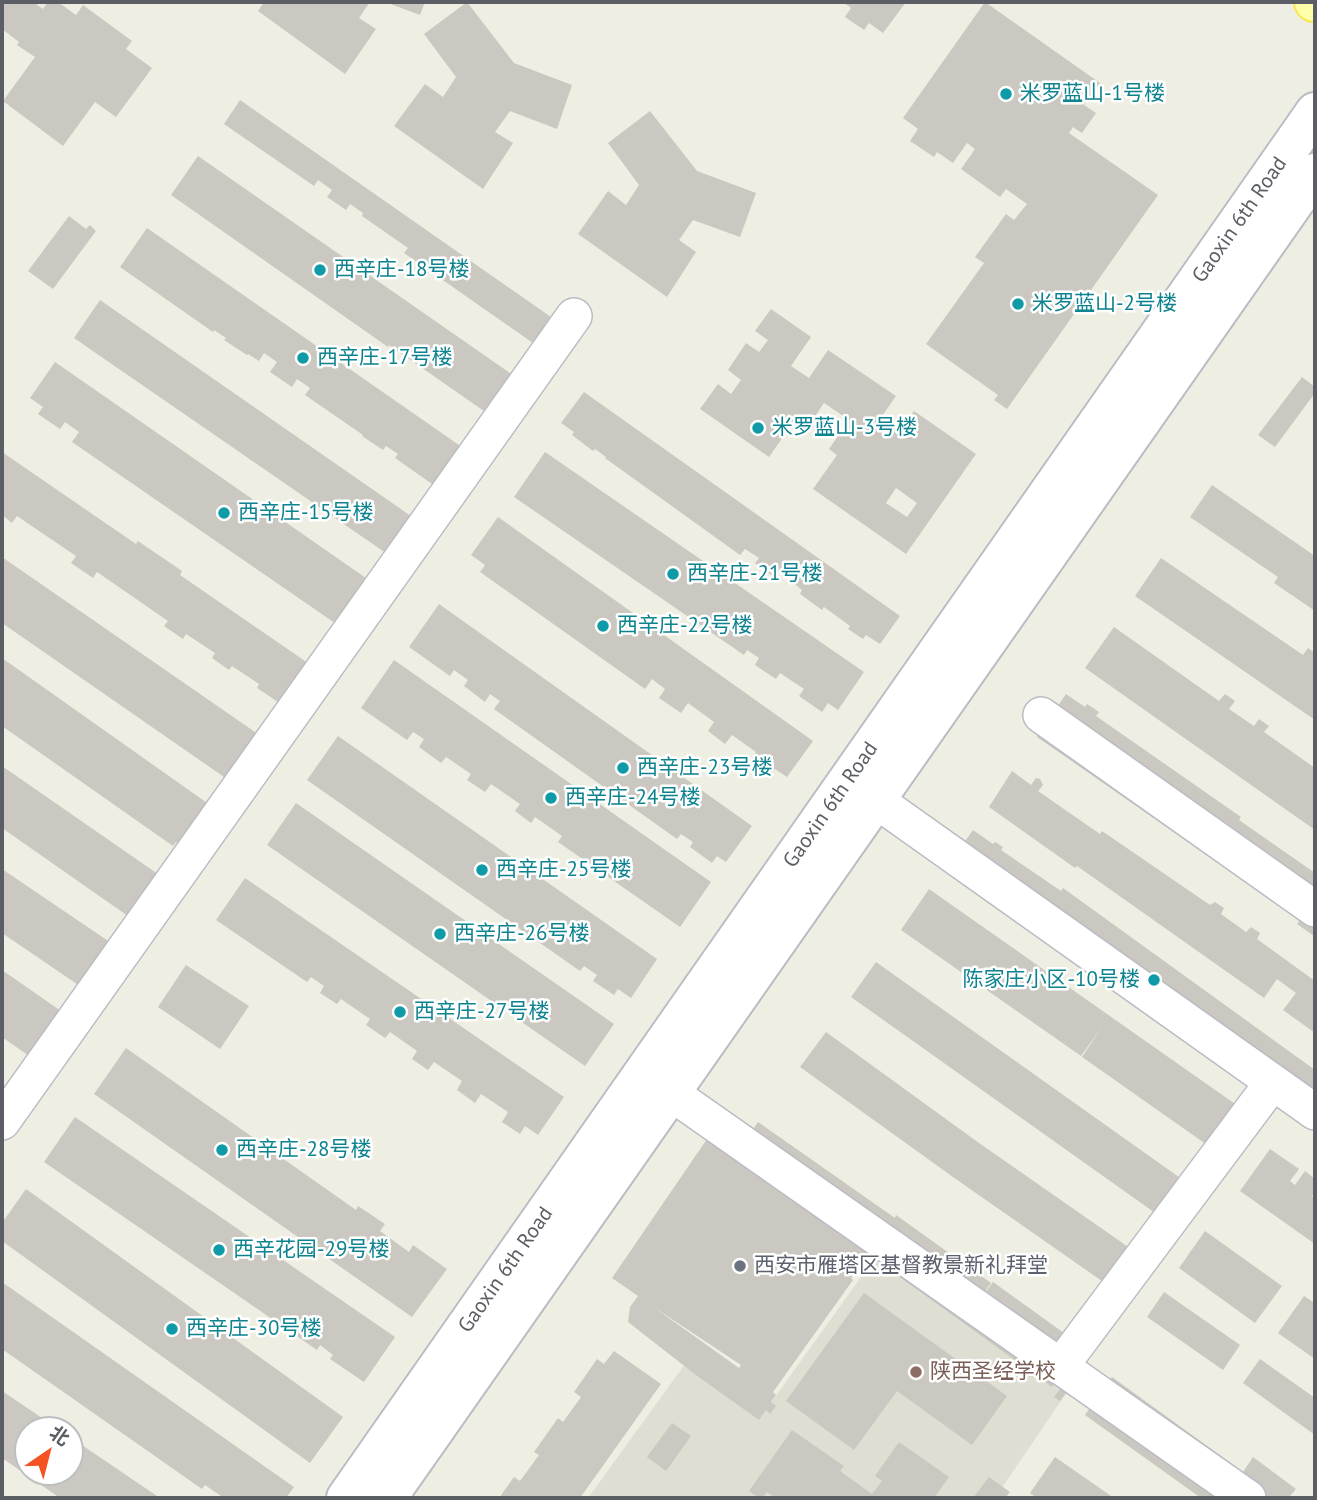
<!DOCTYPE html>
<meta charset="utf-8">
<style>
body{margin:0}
#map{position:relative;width:1317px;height:1500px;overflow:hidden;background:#efeee3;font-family:"PT Sans","Noto Sans SC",sans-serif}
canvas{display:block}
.frame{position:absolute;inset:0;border:4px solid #5b5e65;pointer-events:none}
.north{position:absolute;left:14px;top:1416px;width:70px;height:70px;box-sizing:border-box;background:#fff;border:2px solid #bdbfc1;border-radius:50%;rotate:35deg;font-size:19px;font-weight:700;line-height:28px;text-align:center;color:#5b5e65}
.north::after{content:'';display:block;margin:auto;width:24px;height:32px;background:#f45424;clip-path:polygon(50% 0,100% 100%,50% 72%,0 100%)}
</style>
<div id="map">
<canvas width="1317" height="1500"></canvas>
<div class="frame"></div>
<div class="north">北</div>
</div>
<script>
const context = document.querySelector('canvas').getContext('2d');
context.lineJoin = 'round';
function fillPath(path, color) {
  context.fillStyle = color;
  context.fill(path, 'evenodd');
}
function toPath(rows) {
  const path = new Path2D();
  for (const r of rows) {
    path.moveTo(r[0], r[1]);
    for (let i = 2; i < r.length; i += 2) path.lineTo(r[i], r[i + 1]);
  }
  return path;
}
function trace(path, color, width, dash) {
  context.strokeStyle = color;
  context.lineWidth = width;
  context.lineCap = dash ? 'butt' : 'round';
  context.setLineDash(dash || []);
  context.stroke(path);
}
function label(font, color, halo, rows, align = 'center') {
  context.font = font + ' "PT Sans","Noto Sans SC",sans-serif';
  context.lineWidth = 5;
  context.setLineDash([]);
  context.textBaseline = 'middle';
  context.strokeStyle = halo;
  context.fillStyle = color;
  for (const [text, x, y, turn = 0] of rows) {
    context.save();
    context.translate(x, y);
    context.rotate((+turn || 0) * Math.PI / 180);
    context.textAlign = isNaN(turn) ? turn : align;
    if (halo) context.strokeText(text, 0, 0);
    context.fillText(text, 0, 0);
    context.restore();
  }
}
const education = toPath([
 [876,1256,1067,1392,995,1498,588,1498,693,1353,770,1404]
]);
const building = toPath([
 [2,2,39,2,37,5,43,9,48,2,58,2,76,15,83,5,132,41,126,49,152,68,116,117,95,102,63,146,3,101,35,57,17,45,19,42,2,29],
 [264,2,370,2,359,18,376,29,345,74,258,11],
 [385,2,425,2,420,15],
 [467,2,514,63,572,85,557,129,510,111,495,132,513,143,483,189,394,126,425,84,443,97,456,77,424,34],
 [843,2,906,2,883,33,869,23,864,30,845,17,851,8],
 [985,2,1100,83,1084,105,1096,113,1082,133,1073,127,1069,133,1158,195,1007,409,994,400,998,395,926,344,984,263,975,257,1006,214,1014,220,1027,204,1006,189,1000,197,961,169,975,149,967,143,953,163,937,152,934,157,910,141,918,129,903,118],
 [240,100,561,324,543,350,404,253,408,248,362,216,363,213,350,204,346,210,327,197,332,190,318,180,314,186,224,124],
 [650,111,697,171,756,193,740,237,693,220,679,240,696,252,667,297,578,234,608,191,626,205,639,185,608,143],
 [198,156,520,380,494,418,389,345,388,347,171,195],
 [69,216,86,229,90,225,96,231,53,289,28,271],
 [147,228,469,452,442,491,395,458,398,454,386,446,383,450,362,436,363,435,305,395,310,388,297,379,292,387,270,372,277,362,264,353,259,361,248,354,247,355,224,340,226,338,214,330,213,332,120,267],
 [100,300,421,523,396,560,74,338],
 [771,309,811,337,791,366,809,378,828,350,896,396,880,419,899,432,914,411,976,454,906,554,813,489,837,455,829,449,849,420,824,403,804,432,792,424,769,457,700,409,718,384,731,394,741,380,728,370,746,343,759,352,768,340,755,331],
 [896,488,917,503,907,517,886,503],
 [55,362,376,585,345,630,72,442,79,432,65,422,60,429,38,414,43,407,30,398],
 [1302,377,1315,387,1315,393,1275,447,1258,435],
 [584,392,900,616,880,644,866,635,863,639,848,629,850,626,824,607,822,610,800,594,802,590,779,571,774,577,755,563,759,558,745,549,740,555,605,458,606,457,595,449,593,451,572,435,574,432,561,423],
 [2,452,136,544,138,541,182,571,180,575,318,670,290,710,257,688,259,684,232,666,229,670,212,658,215,653,186,634,183,639,164,626,168,621,97,572,93,578,71,563,76,556,17,516,12,523,2,515],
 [545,452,864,672,838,710,828,703,822,712,799,696,804,689,780,673,776,679,755,665,759,658,747,650,744,655,514,497],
 [1212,485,1315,556,1315,611,1274,583,1278,577,1190,517],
 [498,517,813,741,787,777,775,769,771,775,750,761,756,752,732,735,725,744,708,731,714,722,688,703,681,713,659,698,665,689,652,679,645,689,480,572,485,565,471,555],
 [2,557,268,741,237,786,2,623],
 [1161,558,1303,655,1308,648,1315,653,1314,663,1315,720,1135,596],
 [439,604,752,826,726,862,717,856,712,863,690,847,693,842,681,834,677,839,494,709,500,701,490,694,485,702,464,686,468,680,454,670,450,676,409,647],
 [1114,627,1219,701,1225,694,1235,701,1229,709,1254,726,1259,719,1269,726,1264,732,1315,768,1315,830,1085,668],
 [2,658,217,810,188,851,176,842,173,846,2,726],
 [394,660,711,882,680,927,558,842,562,836,535,817,531,823,515,811,520,804,491,784,485,792,467,780,471,774,446,757,441,763,419,747,424,739,413,732,407,740,361,708],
 [1066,694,1085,707,1087,704,1099,712,1096,716,1241,817,1239,820,1315,873,1314,936,1297,924,1300,920,1037,737],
 [338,736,657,959,631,998,618,989,614,995,593,981,597,975,584,966,580,971,307,780],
 [2,766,165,879,135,921,2,828],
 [1012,771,1031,785,1036,778,1040,779,1043,785,1038,791,1100,834,1102,831,1210,905,1215,902,1224,908,1221,914,1246,932,1251,927,1260,933,1257,939,1315,981,1315,1033,1283,1010,1296,993,1277,979,1264,998,1077,866,1075,868,989,807],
 [296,803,614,1024,585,1066,267,845],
 [973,830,993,844,995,842,1003,847,1001,850,1061,891,1063,888,1315,1070,1315,1124,951,861],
 [2,869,120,949,90,993,2,933],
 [245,878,564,1097,538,1135,525,1126,520,1134,502,1122,508,1112,481,1094,475,1103,457,1090,462,1081,434,1062,428,1070,412,1059,417,1051,390,1032,385,1038,366,1025,370,1019,341,999,337,1004,320,993,324,986,311,977,307,982,216,920],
 [929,889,1238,1106,1210,1147,1082,1057,1102,1027,1081,1056,901,930],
 [876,962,1183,1180,1158,1215,851,997],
 [186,965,249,1006,220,1049,158,1007],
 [2,970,74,1020,42,1065,2,1037],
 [826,1032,979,1143,1134,1251,1109,1286,953,1177,800,1067],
 [126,1048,356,1210,358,1206,385,1224,380,1231,409,1252,413,1245,447,1269,412,1317,94,1094],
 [75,1117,395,1337,364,1382,330,1359,333,1355,320,1345,317,1350,44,1162],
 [758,1122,895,1218,896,1215,991,1283,972,1311,993,1282,1082,1346,1052,1387,868,1254,851,1278,853,1280,773,1392,776,1395,771,1402,776,1406,770,1414,766,1410,759,1420,696,1375,628,1322,630,1307,638,1296,612,1278,707,1139,733,1158],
 [652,1306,741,1365,739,1368],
 [1270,1149,1299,1169,1290,1181,1295,1185,1305,1171,1315,1179,1315,1191,1312,1196,1315,1199,1315,1244,1240,1191],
 [26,1189,343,1417,310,1463,2,1241,2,1223],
 [1205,1231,1282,1286,1255,1323,1179,1268],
 [2,1282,294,1487,286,1498,224,1498,205,1485,202,1489,2,1349],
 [1164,1292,1240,1345,1223,1370,1147,1317],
 [864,1293,1007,1396,972,1445,897,1391,854,1450,786,1401],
 [1304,1296,1315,1303,1315,1359,1278,1333],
 [614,1351,661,1384,580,1498,499,1498,514,1477,520,1481,539,1455,534,1452,558,1418,563,1422,581,1397,574,1392,597,1359,604,1364],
 [1260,1359,1315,1398,1315,1435,1243,1383],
 [1075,1369,1081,1373,1060,1401,1054,1397],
 [1112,1377,1243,1472,1253,1457,1296,1489,1290,1496,1293,1498,1201,1498,1085,1415],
 [2,1391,60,1430,28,1430,28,1472,70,1472,70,1437,160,1498,60,1498,2,1458],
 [672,1423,691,1436,666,1471,647,1457],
 [792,1430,844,1466,840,1471,872,1494,882,1481,875,1476,899,1442,949,1477,934,1498,776,1498,767,1492,762,1498,759,1498,749,1491],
 [1055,1457,1114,1498,1037,1498,1030,1493],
 [989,1477,1010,1492,1005,1498,973,1498]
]);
const minor = toPath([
 [1041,715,1315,909],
 [853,784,1315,1112],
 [671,1093,1248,1498],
 [2,1122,574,316],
 [1060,1367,1273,1082]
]);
const tertiary = toPath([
 [346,1498,1315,112],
 [387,1498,1315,173]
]);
const primary = toPath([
 [1314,2,1315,2]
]);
const markers = [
 [1006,94,7,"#0f9aa8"],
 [320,270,7,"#0f9aa8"],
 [1018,304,7,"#0f9aa8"],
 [303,358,7,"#0f9aa8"],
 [758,428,7,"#0f9aa8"],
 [224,513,7,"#0f9aa8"],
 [673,574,7,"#0f9aa8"],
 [603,626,7,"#0f9aa8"],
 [623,768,7,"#0f9aa8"],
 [551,798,7,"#0f9aa8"],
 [482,870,7,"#0f9aa8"],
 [440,934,7,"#0f9aa8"],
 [1154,980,7,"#0f9aa8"],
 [400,1012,7,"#0f9aa8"],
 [222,1150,7,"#0f9aa8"],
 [219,1250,7,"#0f9aa8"],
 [740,1266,7,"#6b7280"],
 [172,1329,7,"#0f9aa8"],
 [916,1372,7,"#8d6e63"]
];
const cultureNames = [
 ["米罗蓝山-1号楼",1020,94],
 ["西辛庄-18号楼",334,270],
 ["米罗蓝山-2号楼",1032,304],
 ["西辛庄-17号楼",317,358],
 ["米罗蓝山-3号楼",772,428],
 ["西辛庄-15号楼",238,513],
 ["西辛庄-21号楼",687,574],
 ["西辛庄-22号楼",617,626],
 ["西辛庄-23号楼",637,768],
 ["西辛庄-24号楼",565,798],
 ["西辛庄-25号楼",496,870],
 ["西辛庄-26号楼",454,934],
 ["陈家庄小区-10号楼",1140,980,"right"],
 ["西辛庄-27号楼",414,1012],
 ["西辛庄-28号楼",236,1150],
 ["西辛花园-29号楼",233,1250],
 ["西辛庄-30号楼",186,1329]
];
const streetNames = [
 ["Gaoxin 6th Road",1240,220,-55],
 ["Gaoxin 6th Road",831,805,-55],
 ["Gaoxin 6th Road",506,1270,-55]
];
const worshipNames = [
 ["西安市雁塔区基督教景新礼拜堂",754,1266]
];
const educationNames = [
 ["陕西圣经学校",930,1372]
];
fillPath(education, '#dfded2');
fillPath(building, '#cac8c0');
trace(minor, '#bbbcc3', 38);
trace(tertiary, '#bbbcc3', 42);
trace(primary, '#fae551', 42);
trace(minor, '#fff', 35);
trace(tertiary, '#fff', 38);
trace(primary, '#fffea9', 38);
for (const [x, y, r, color] of markers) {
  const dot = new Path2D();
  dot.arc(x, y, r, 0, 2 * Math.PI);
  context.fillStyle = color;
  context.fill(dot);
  trace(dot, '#fff', 2.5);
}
label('21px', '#0d838f', '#fff', cultureNames, 'left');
label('21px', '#5b5e65', '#fff', streetNames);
label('21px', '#5b616d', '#fff', worshipNames, 'left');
label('21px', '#785e54', '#fff', educationNames, 'left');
</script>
